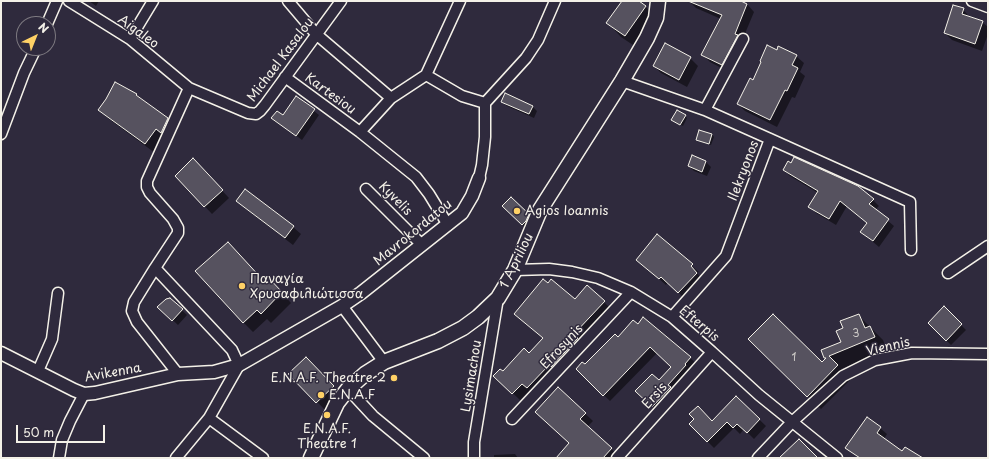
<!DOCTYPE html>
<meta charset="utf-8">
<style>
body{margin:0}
#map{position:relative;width:989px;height:459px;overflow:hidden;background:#2f2a3d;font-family:"Playpen Sans",sans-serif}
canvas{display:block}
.frame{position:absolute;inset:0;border:2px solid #f4f1e8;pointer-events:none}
.north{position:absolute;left:16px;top:16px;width:40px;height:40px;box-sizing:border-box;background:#2f2a3d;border:1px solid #7e7a81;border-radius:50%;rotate:43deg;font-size:11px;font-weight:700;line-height:16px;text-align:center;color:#f4f1e8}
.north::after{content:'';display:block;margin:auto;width:14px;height:18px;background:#ffd166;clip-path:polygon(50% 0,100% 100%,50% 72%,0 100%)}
.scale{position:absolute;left:16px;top:425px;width:89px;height:18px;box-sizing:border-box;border:2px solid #f4f1e8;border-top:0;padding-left:5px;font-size:12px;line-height:14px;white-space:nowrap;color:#f4f1e8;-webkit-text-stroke:3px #2f2a3d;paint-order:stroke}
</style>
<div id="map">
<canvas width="989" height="459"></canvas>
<div class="frame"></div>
<div class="north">N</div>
<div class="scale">50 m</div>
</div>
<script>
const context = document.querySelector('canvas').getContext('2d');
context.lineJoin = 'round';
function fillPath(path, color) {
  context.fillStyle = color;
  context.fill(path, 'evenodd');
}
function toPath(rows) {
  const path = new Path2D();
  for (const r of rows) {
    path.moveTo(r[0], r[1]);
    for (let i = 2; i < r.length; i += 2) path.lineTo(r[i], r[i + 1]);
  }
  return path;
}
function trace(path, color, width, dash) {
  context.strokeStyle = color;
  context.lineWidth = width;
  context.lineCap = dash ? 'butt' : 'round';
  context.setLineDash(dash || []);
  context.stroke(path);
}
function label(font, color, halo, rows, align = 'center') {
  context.font = font + ' "Playpen Sans",sans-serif';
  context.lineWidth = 3;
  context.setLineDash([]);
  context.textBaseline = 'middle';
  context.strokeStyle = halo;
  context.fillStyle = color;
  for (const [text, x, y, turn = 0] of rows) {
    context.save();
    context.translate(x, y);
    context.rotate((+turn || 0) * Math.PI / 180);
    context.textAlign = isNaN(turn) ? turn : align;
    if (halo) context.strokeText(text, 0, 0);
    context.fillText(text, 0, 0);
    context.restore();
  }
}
const shadow = toPath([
 [89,1,99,1,96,6],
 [623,1,637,1,646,7,659,21,639,49,621,37,608,23],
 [689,1,739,1,747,4,754,12,729,72,710,62,702,54,721,19,696,8],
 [963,9,970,18,982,22,988,27,988,34,982,51,952,40,945,33],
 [665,45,690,58,698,66,687,87,661,73,654,66],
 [777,51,796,56,804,63,800,72,805,76,795,98,792,97,777,127,745,111,738,104,754,81,762,62],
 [136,94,142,101,168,119,178,129,171,142,166,138,155,153,109,119,100,109],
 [296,97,319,115,302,140,273,118,283,116],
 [502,101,532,106,537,111,534,118,507,106],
 [685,116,687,118,683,126,675,122],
 [712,134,714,137,711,145,699,141,697,139],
 [706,162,711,167,707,176,694,171,689,166],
 [200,167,229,198,212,214,176,176],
 [784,170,873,200,879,206,875,210,894,226,879,247,861,232,868,223,847,206,836,225,816,213,810,206,818,193,790,176],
 [511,198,533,220,528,230,503,206],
 [237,201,293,227,301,234,293,245,245,208],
 [675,252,699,272,697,273,703,280,685,299,668,282,666,285,637,260],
 [276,286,291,303,271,323,267,319,253,332,243,322],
 [170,299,187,315,178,325,164,312],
 [575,300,604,302,611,309,535,395,530,390,520,400,495,376,529,355],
 [944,308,966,330,951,345,929,323],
 [858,315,883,340,887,350,841,369,851,379,821,409,750,339,822,363,826,359,825,358,842,342,844,329],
 [644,318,697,364,658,412,636,391,659,382,672,367,657,353,610,401,577,369,585,366,618,339,638,325],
 [306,358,341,394,325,410,290,374],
 [558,388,593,421,587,427,619,456,617,458,557,458,570,444],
 [736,397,766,426,754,439,744,429,740,434,734,428,714,448,690,424,712,422],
 [880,428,887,434,884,439,903,452,921,458,859,458,847,447],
 [515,454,518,458,494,458,494,455]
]);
const building = toPath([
 [622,1,639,1,646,6,625,36,606,23,622,1],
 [688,1,741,1,747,4,735,34,738,35,722,65,701,55,722,15,688,1],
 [953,5,964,8,962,14,983,21,975,44,944,33,953,5],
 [665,43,691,57,679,80,653,66,665,43],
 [767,45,777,50,778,46,797,55,792,65,798,68,787,91,785,90,770,120,737,104,750,78,753,80,761,62,760,61,767,45],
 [115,82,137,94,136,95,168,118,161,133,156,129,145,144,98,110,106,99,115,82],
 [505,93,533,106,529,114,501,102,505,93],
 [296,96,315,109,296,136,271,118,277,111,283,115,296,96],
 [677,110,686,115,680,125,671,120,677,110],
 [699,130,712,134,709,144,696,140,699,130],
 [692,155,706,161,702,172,688,166,692,155],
 [794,157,858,186,874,199,869,204,889,219,873,241,860,232,867,223,840,201,829,219,808,207,818,191,783,170,788,161,791,163,794,157],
 [193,158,223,190,204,207,175,176,193,158],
 [245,189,294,226,285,238,236,201,245,189],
 [511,197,529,214,526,221,522,225,502,206,511,197],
 [657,234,693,264,691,266,697,273,678,293,661,277,659,279,636,260,657,234],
 [228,242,262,279,266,275,282,292,261,314,257,310,243,323,195,271,228,242],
 [543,279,548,283,551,279,575,299,587,285,605,301,574,334,578,338,551,367,549,365,527,388,522,384,512,394,493,376,500,369,503,371,524,348,529,353,543,338,514,314,543,279],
 [170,298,183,309,172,321,157,307,166,299,170,298],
 [944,306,962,324,946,341,928,323,944,306],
 [773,314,822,362,826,358,824,358,821,350,841,342,836,331,843,328,840,321,859,314,865,328,870,326,875,337,829,356,838,365,807,397,748,339,773,314],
 [643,317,691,357,685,364,686,365,668,385,671,387,652,407,635,391,652,374,659,380,671,367,650,347,603,396,576,369,582,362,585,364,615,334,618,337,633,320,638,324,643,317],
 [306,357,334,386,316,403,288,374,306,357],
 [558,387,586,413,580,419,612,448,603,458,556,458,569,443,535,412,558,387],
 [736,396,760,419,747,433,737,424,733,428,727,422,707,442,689,424,694,419,689,414,698,406,712,421,736,396],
 [867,417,881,427,877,433,902,451,905,447,923,458,860,458,845,448,867,417],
 [799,439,818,458,779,458,799,439]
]);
const minor = toPath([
 [69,1,130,39,189,88,248,113,256,114,260,111,265,105,341,1],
 [288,1,316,34,391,98],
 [972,1,988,7],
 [47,24,57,1],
 [130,39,153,1],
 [426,75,462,96,485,103],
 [285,77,360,132,416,177,429,194,448,225],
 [622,81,705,110,743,39],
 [705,110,770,139],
 [360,132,391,98,426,75,460,1],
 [1,134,24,73,36,48],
 [479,178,482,165,485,137,485,103,526,58,538,40,555,1],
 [366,189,422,245],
 [155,268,134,302,132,311,137,322,178,374],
 [515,270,549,269,572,272,598,278,631,292,672,317,712,352,759,395,837,458],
 [948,273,988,246],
 [342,306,384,362],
 [672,317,726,256,770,139,910,202,911,250],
 [38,371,52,339,58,293],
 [348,389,373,416,424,458],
 [209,418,263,458],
 [512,419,631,292],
 [59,458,62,440,70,421,84,394],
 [176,458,209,418,239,365,232,350,155,268,178,233,178,228,173,219,150,193,147,187,147,181,189,88],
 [474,458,474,442,498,298],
 [617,458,712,352],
 [758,458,792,422,843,376,875,360,912,353,988,354]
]);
const tertiary = toPath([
 [1,353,74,390,84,394,95,393,178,374,214,372,239,365,342,306,361,293,462,213,472,196,479,178]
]);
const secondary = toPath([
 [311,458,337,403,348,389,365,374,384,362,438,341,463,328,478,317,498,298,515,270,540,210,622,81,647,38,656,18,658,1]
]);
const markers = [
 [517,211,4,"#ffd166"],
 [242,286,4,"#ffd166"],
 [394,378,4,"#ffd166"],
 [321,395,4,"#ffd166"],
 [327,415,4,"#ffd166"]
];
const numberNames = [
 ["3",856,334],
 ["1",794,358]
];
const streetNames = [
 ["Aigaleo",138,32,36],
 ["Michael Kasalou",281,60,-53],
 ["Kartesiou",330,94,36],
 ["Ilekryonos",744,171,-69],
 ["Kyvelis",395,199,45],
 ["Mavrokordatou",413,233,-39],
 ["1 Apriliou",517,261,-64],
 ["Efterpis",699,324,40],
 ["Efrosynis",562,347,-47],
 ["Viennis",888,347,-13],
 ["Avikenna",113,373,-10],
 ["Lysimachou",472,376,-81],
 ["Ersis",655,396,-48]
];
const poiNames = [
 ["Agios Ioannis",525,211],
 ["Παναγία",250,279],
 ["Χρυσαφιλιώτισσα",250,294],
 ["E.N.A.F. Theatre 2",386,378,"right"],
 ["E.N.A.F",329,395],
 ["E.N.A.F.",327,429,"center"],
 ["Theatre 1",327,444,"center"]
];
fillPath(shadow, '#0007');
fillPath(building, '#56525f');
trace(building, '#f4f1e8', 1);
trace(minor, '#f4f1e8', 13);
trace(tertiary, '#f4f1e8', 15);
trace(secondary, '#f4f1e8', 17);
trace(minor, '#2f2a3d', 10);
trace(tertiary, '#2f2a3d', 12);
trace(secondary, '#2f2a3d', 14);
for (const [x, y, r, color] of markers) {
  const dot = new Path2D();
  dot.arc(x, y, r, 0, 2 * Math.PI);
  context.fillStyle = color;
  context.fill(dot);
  trace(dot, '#2f2a3d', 1.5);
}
label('11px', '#ccc9c6', null, numberNames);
label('13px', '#f4f1e8', '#2f2a3d', streetNames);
label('13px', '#f4f1e8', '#2f2a3d', poiNames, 'left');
</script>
